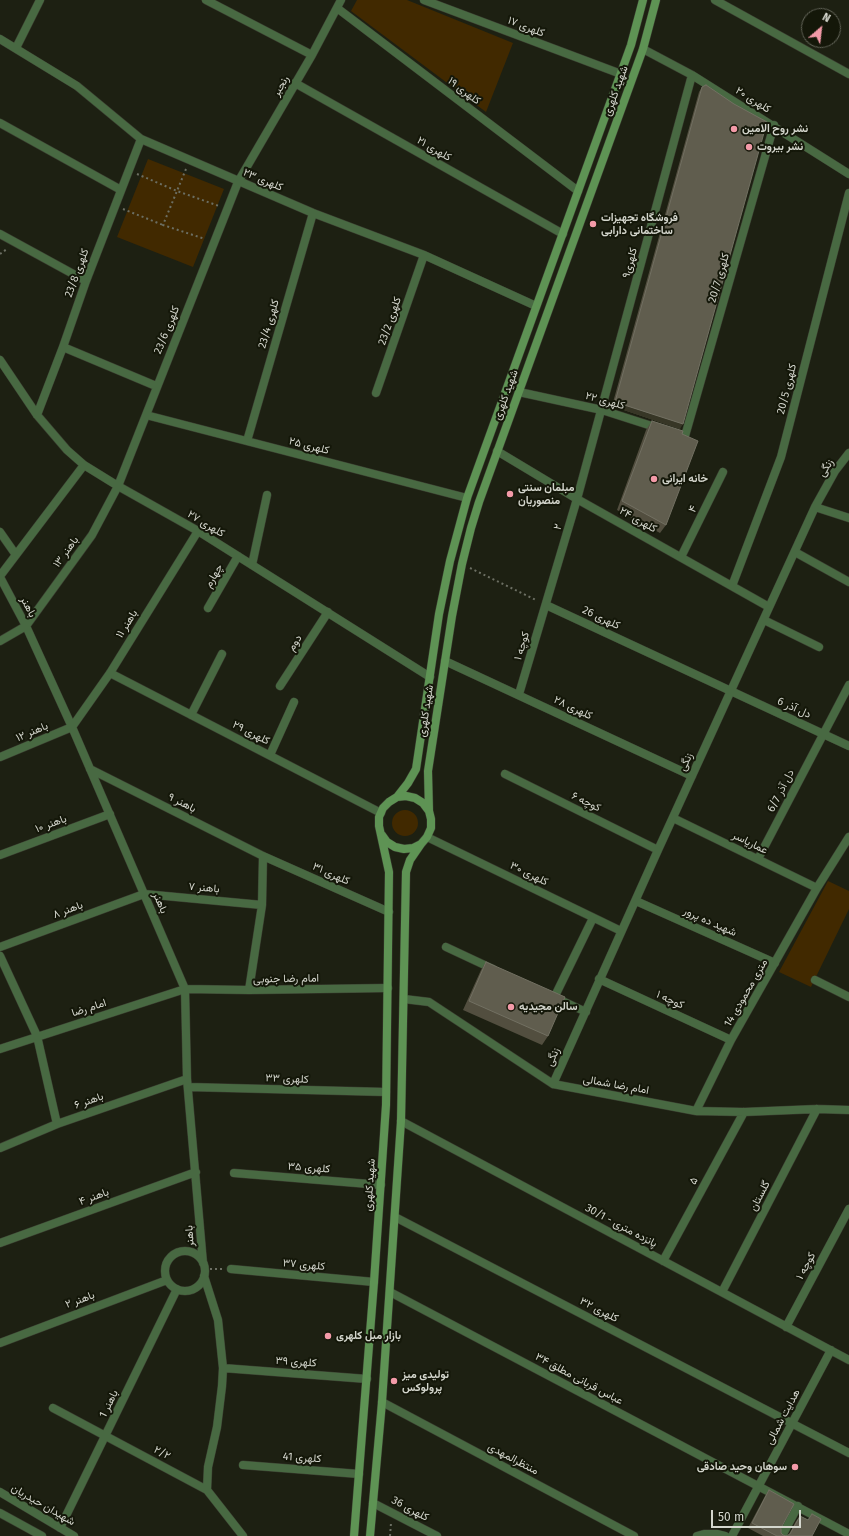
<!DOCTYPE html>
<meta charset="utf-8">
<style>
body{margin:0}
#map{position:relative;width:849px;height:1536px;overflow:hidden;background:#1d2012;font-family:"Fira Sans",sans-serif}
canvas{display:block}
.north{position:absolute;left:801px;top:8px;width:40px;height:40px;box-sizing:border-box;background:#141709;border:1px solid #616357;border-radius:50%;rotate:28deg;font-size:11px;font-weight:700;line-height:16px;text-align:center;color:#d4d6cd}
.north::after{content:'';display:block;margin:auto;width:14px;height:18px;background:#f39aa8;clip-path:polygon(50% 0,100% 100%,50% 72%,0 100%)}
.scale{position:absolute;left:711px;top:1510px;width:90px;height:18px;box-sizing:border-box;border:2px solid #d4d6cd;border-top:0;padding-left:5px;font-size:12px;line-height:14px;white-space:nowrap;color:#d4d6cd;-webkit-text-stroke:3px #141709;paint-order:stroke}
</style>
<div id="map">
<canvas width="849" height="1536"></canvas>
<div class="north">N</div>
<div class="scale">50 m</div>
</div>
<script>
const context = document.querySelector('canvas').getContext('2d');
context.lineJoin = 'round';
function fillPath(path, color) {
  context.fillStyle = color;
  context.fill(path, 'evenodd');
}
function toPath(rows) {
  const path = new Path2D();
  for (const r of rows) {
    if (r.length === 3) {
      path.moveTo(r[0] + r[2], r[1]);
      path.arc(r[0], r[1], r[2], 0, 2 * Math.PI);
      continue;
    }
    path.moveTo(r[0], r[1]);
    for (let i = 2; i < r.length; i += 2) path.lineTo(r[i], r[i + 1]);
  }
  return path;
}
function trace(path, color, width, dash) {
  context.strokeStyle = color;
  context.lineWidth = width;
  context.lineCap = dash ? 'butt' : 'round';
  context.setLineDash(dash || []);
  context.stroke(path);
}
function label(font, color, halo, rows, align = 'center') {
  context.font = font + ' "Fira Sans",Vazirmatn,sans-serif';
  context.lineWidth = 4;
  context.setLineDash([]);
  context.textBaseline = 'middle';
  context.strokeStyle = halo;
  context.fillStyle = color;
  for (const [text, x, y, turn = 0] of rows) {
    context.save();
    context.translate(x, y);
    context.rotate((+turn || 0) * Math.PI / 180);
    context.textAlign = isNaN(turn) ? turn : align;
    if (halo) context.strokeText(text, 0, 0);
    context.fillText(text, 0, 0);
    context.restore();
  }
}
const green = toPath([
 [357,0,407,0,513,43,486,112,351,11],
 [148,159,224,189,193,267,117,237],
 [405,823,13],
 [828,881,849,891,849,909,811,987,779,972]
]);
const path = toPath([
 [186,169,163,225,205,239],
 [137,174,177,191,219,206],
 [123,209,163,225],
 [0,254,7,249],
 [470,568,536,600],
 [210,1269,222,1269],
 [390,1536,391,1523]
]);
const street = toPath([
 [206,0,312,55],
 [424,0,621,74],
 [715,0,849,74],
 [337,8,578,191],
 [0,39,77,86,141,139,313,213,424,255,536,306],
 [16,48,40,0],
 [643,49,692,75,849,174],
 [295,83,563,234],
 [0,123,121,190],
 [0,234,86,281],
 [63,347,156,386],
 [0,360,37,415,67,450,84,465,118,486,198,531,430,677],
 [519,392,602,410,658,428],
 [376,393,424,255],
 [37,415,63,347,86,281,141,139],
 [146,415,467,498],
 [677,434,685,436,774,125],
 [247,441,313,213],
 [497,451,577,499,769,607],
 [815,507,849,518],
 [0,532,16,555],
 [795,552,849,582],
 [681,557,723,472],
 [252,565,267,495],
 [0,576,84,465],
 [0,577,26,626,72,727,185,989,187,1079,203,1263],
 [732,586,781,457,849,193],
 [546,605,849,746],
 [208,608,238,556],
 [764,620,819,647],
 [0,641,26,626,92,535,118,486,238,182,312,55,341,0],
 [445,661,692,776],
 [110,673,381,813],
 [280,686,328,612],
 [519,694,577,499,692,75],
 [191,715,222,654],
 [270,755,294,702],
 [0,757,72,727,110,673,198,531],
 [90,769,263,856,389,912],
 [505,774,658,850],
 [673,818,817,888],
 [427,837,621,931],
 [0,855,110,814],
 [758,859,849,685],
 [636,901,775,963],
 [0,947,144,894,262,905],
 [446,947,493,969],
 [0,956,37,1036,57,1124],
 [599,979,731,1040],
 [815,980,849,997],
 [249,990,262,905,263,856],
 [554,997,586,1012],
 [554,998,593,918],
 [404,999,429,1002,553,1084,696,1111,744,1112,817,1109,849,1110],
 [0,1049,185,989,249,990,388,988],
 [553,1084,658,850,815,507,835,471,849,453],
 [188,1087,386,1092],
 [696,1111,731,1040,817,888,849,837],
 [401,1121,849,1360],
 [0,1148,57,1124,187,1079],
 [234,1173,381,1185],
 [395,1217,849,1453],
 [0,1243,196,1172],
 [185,1271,20],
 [663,1261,744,1112],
 [231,1269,374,1282],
 [204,1276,218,1320,223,1368,222,1386,217,1427,208,1467,207,1490,243,1536],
 [390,1292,849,1534],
 [722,1292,817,1109],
 [786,1327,849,1209],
 [0,1343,167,1280],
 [223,1368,367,1379],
 [382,1402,634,1536],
 [53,1408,207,1490],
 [243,1465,359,1474],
 [0,1492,74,1536],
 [373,1503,437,1536],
 [0,1513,42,1536],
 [60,1528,177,1289],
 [697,1536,704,1534,717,1534,725,1536],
 [732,1536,831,1350],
 [782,1536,798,1506]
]);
const secondary = toPath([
 [397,797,408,783,416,769,439,614,450,561,467,498,631,45,643,0],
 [429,811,428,771,452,616,462,564,471,528,479,502,643,49,656,0],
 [354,1536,374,1282,386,1105,389,872,379,826,379,817,383,808,389,802,397,797,406,796,415,798,423,803,429,811,431,819,431,828,427,837,421,844,413,848,404,849,395,847,387,842,382,835],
 [370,1536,382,1402,401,1121,406,872,410,860,421,844]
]);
const wall = toPath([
 [702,87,680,429,612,406,699,92],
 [652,421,666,525,660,533,617,510,646,430],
 [486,962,548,1036,542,1045,463,1010,481,970],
 [769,1490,781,1528,781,1533,783,1535,786,1536,763,1536,748,1528,765,1496],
 [812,1514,812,1536,789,1534,796,1521,800,1516,808,1520]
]);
const shadedWall = toPath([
 [615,402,683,424,680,429,612,406]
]);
const building = toPath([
 [706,85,734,104,767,122,683,424,615,402,702,87,706,85],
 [652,421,683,431,682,434,698,441,666,525,622,501,652,421],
 [486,962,565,997,548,1036,469,1001,486,962],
 [769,1490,794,1504,781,1528,781,1533,783,1535,786,1536,777,1536,752,1523,769,1490],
 [812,1514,821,1519,812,1536,786,1536,790,1534,800,1516,808,1520,812,1514]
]);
const markers = [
 [734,129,4,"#f39aa8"],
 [749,147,4,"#f39aa8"],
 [593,224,4,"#f39aa8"],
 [654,479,4,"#f39aa8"],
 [510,494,4,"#f39aa8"],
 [511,1007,4,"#f39aa8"],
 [328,1336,4,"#f39aa8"],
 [394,1381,4,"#f39aa8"],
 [795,1467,4,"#f39aa8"]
];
const streetNames = [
 ["کلهری ۱۷",526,27,21],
 ["رنجبر",281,86,-60],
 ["کلهری ۱۹",464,91,37],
 ["شهید کلهری",616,91,-70],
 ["کلهری ۲۰",753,100,32],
 ["کلهری ۲۱",434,149,30],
 ["کلهری ۲۳",263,180,23],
 ["کلهری۹",630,263,-75],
 ["کلهری 23/8",77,273,-70],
 ["کلهری 20/7",719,278,-74],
 ["کلهری 23/2",390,321,-71],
 ["کلهری 23/4",269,324,-74],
 ["کلهری 23/6",167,330,-68],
 ["کلهری 20/5",787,389,-76],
 ["شهید کلهری",506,395,-70],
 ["کلهری ۲۲",605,401,15],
 ["کلهری ۲۵",309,446,14],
 ["زنگی",826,468,-57],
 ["۴",693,509,-64],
 ["کلهری ۲۴",638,520,29],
 ["کلهری ۲۷",206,524,31],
 ["۲",558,527,-74],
 ["باهنر ۱۳",66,552,-54],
 ["چهارم",214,576,-60],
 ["باهنر",28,607,62],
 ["کلهری 26",601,618,25],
 ["باهنر ۱۱",127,624,-58],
 ["دوم",295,643,-57],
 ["۱ کوچه",522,646,-73],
 ["کلهری ۲۸",573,708,25],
 ["دل آذر 6",794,708,24],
 ["شهید کلهری",426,711,-81],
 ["باهنر ۱۲",32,732,-23],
 ["کلهری ۲۹",251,733,27],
 ["زنگی",686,762,-65],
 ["دل آذر 6/7",781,791,-63],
 ["۶ کوچه",586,802,26],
 ["باهنر ۹",182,803,27],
 ["باهنر ۱۰",51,824,-20],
 ["عماریاسر",750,843,26],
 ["کلهری ۳۱",331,874,24],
 ["کلهری ۳۰",529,874,26],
 ["باهنر ۷",204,888,5],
 ["باهنر",160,903,66],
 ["باهنر ۸",68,910,-20],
 ["شهید ده پرور",710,922,24],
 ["امام رضا جنوبی",286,979,-1],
 ["14 متری محمودی",746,993,-60],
 ["۱ کوچه",670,1000,25],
 ["امام رضا",89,1008,-18],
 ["زنگی",553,1057,-66],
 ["کلهری ۳۳",287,1079,2],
 ["امام رضا شمالی",616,1085,10],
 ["باهنر ۶",89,1101,-19],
 ["کلهری ۳۵",309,1168,4],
 ["۵",694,1181,-61],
 ["شهید کلهری",370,1185,-86],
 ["گلستان",760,1196,-63],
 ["باهنر ۴",94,1197,-20],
 ["30/1 - پانزده متری",621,1226,28],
 ["باهنر",190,1236,-94],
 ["کلهری ۳۷",304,1265,5],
 ["کوچه ۱",806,1266,-62],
 ["باهنر ۲",80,1300,-20],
 ["کلهری ۳۲",599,1310,27],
 ["کلهری ۳۹",296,1362,4],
 ["عباس قربانی مطلق ۳۴",579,1379,28],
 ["باهنر 1",109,1404,-64],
 ["هدایت شمالی",783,1417,-62],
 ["۲/۲",162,1453,28],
 ["کلهری 41",302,1458,4],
 ["منتظرالمهدی",513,1459,28],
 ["شهیدان حیدریان",43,1505,30],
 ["کلهری 36",410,1509,28]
];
const poiNames = [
 ["نشر روح الامین",742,129],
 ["نشر بیروت",757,147],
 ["فروشگاه تجهیزات",601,218],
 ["ساختمانی دارابی",601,231],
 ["خانه ایرانی",662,479],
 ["مبلمان سنتی",518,488],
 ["منصوریان",518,501],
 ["سالن مجیدیه",519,1007],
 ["بازار مبل کلهری",336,1336],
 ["تولیدی میز",402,1375],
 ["پرولوکس",402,1388],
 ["سوهان وحید صادقی",787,1467,"right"]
];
fillPath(green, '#412900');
trace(street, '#3a3d30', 9);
trace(secondary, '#3a3d30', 9);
trace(path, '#6c6f63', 2, [2, 3]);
trace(street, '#486942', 8);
trace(secondary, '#5e9354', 8);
fillPath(wall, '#524e3f');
fillPath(shadedWall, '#373626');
fillPath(building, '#605d4e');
trace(building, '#727062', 1);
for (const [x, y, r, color] of markers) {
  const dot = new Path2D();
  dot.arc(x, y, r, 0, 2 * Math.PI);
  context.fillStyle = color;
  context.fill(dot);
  trace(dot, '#141709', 1.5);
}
label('11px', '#d4d6cd', '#141709', streetNames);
label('bold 11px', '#d4d6cd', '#141709', poiNames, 'left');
</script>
